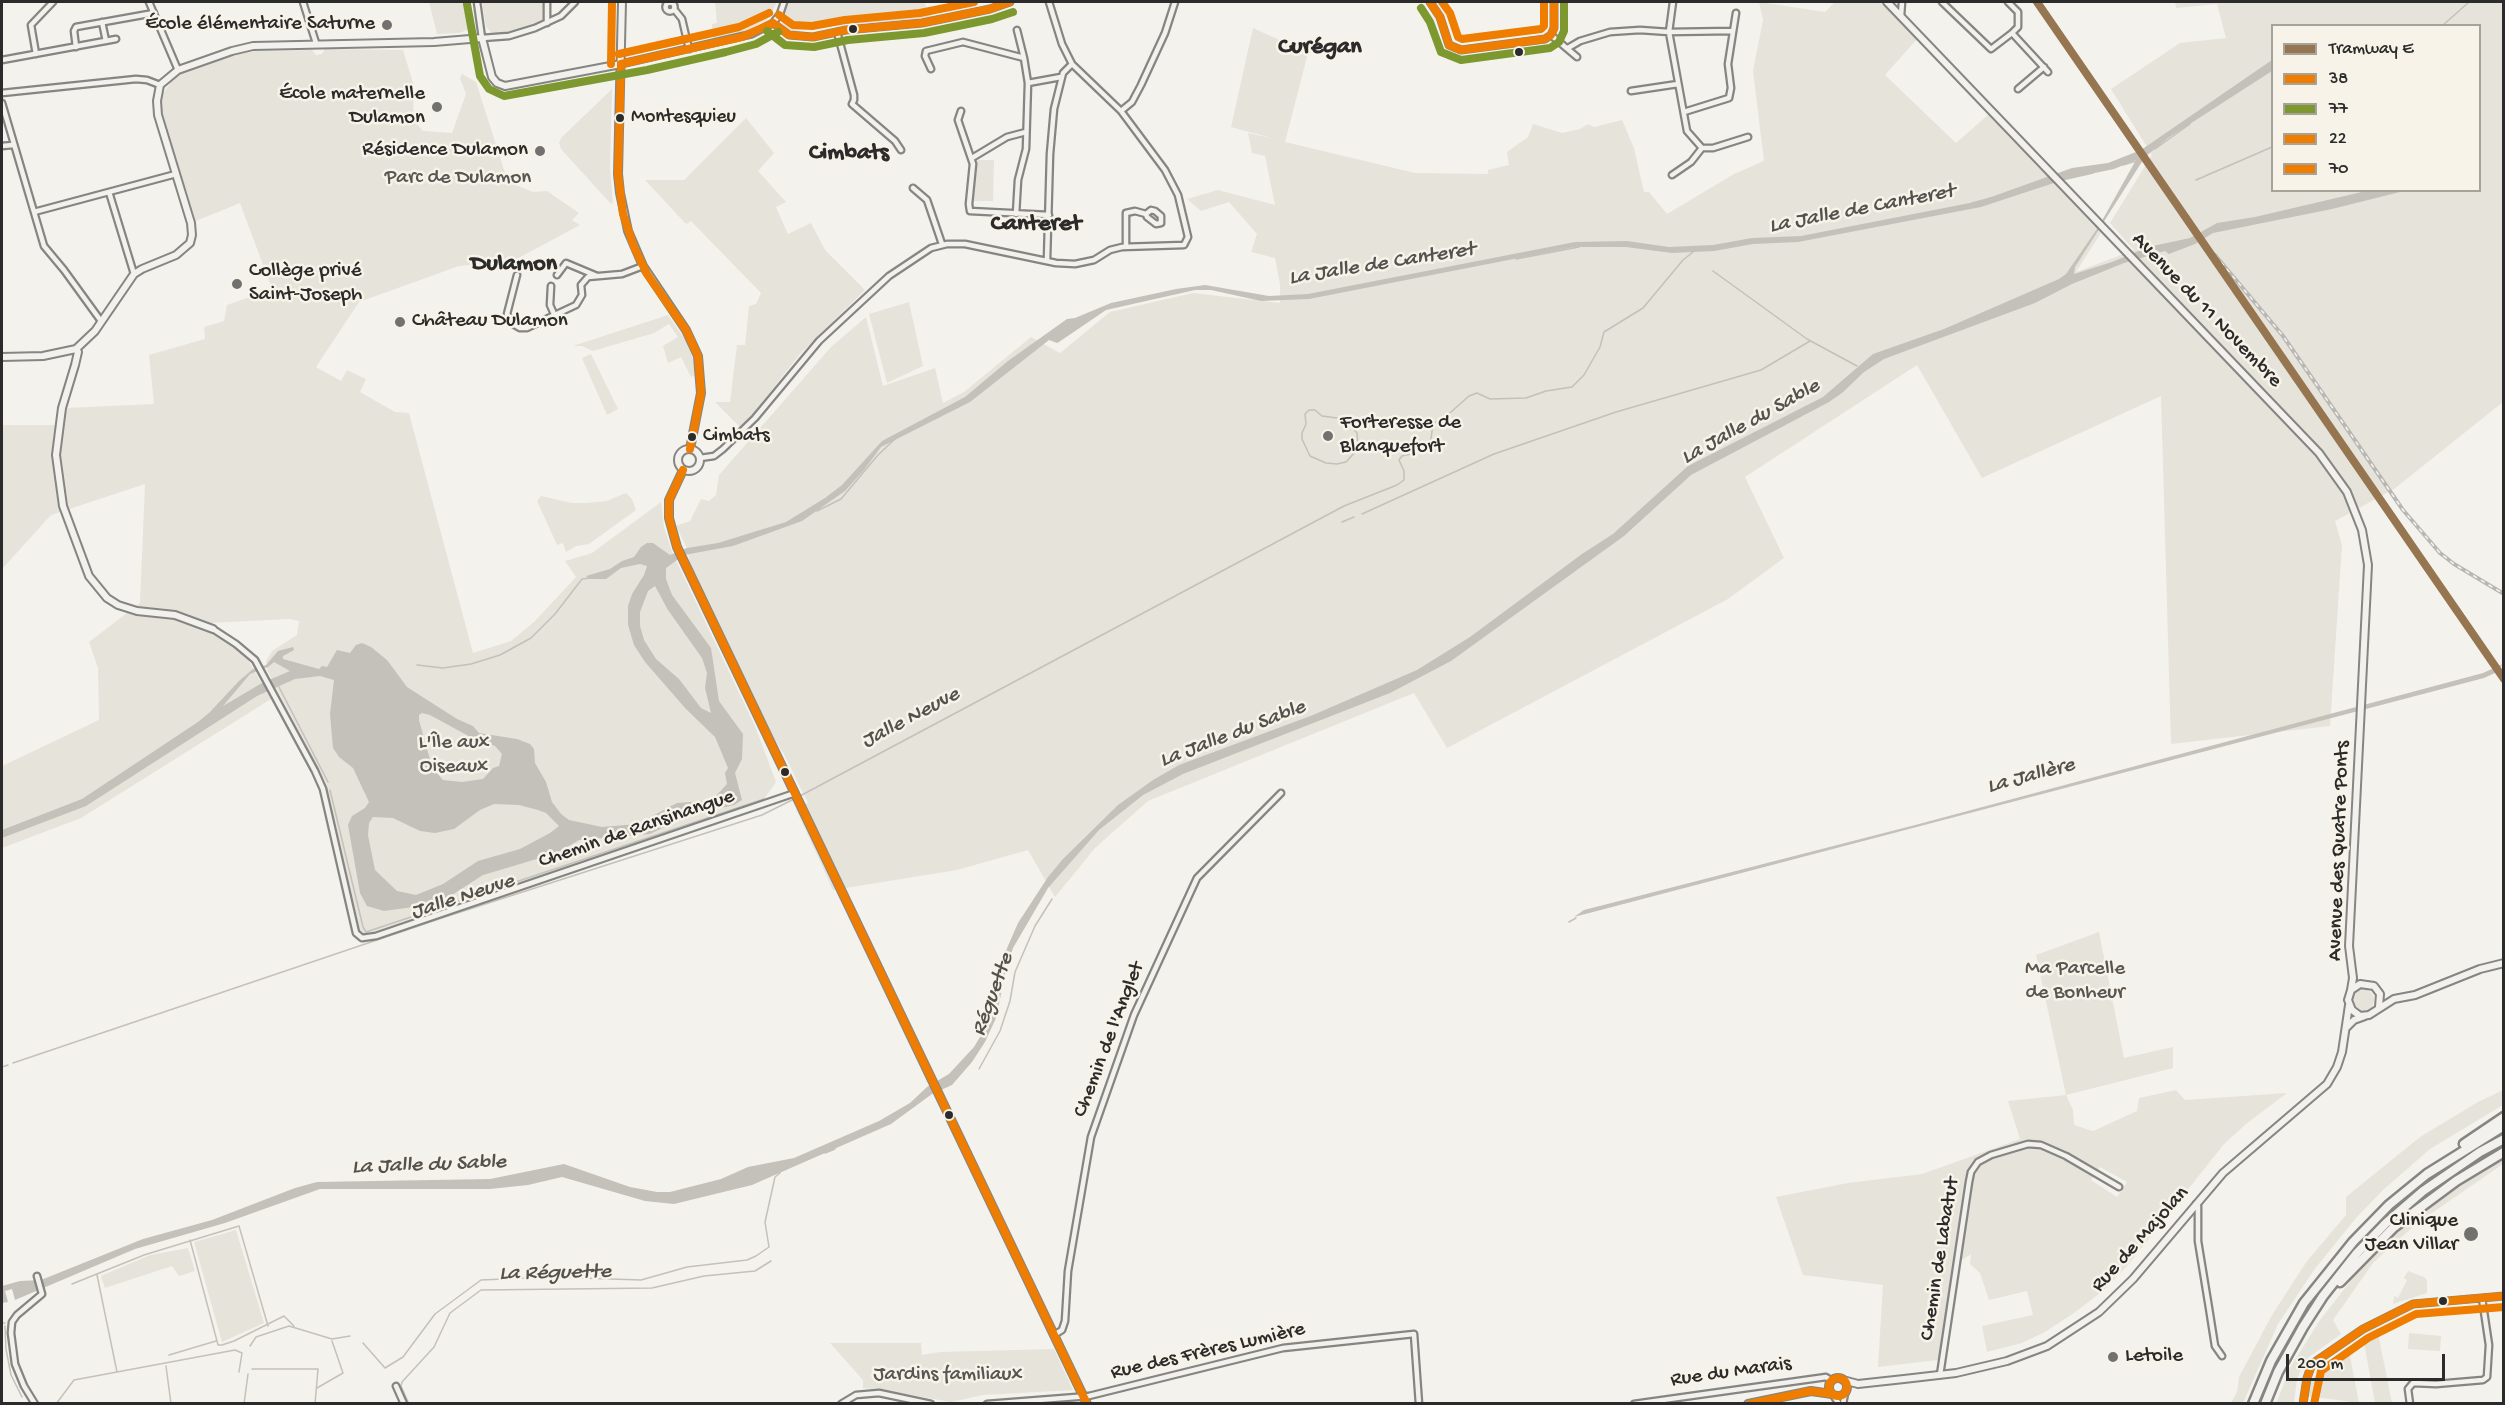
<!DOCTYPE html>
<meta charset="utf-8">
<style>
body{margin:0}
#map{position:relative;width:2505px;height:1405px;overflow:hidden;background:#f4f2ec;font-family:"Gochi Hand",sans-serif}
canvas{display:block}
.frame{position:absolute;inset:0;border:3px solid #2b2b2b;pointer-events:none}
.legend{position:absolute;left:2271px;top:24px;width:210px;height:168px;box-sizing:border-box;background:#f7f3e8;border:2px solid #a5a39c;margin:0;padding:8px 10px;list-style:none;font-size:18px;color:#2b2b2b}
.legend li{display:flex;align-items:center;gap:12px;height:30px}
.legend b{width:30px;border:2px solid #a5a39c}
.scale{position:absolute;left:2286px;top:1354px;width:159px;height:27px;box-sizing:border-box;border:3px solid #2b2b2b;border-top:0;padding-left:8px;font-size:18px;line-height:21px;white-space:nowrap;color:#2b2b2b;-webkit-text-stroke:4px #f7f3e8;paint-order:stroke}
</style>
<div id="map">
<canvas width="2505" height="1405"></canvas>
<div class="frame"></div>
<ul class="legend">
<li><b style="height:8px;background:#967651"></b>Tramway E</li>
<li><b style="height:8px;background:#ee7d01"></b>38</li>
<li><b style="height:8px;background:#7c982e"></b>77</li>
<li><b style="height:8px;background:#ee7d00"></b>22</li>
<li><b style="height:8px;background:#ee7d00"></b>70</li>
</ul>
<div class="scale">200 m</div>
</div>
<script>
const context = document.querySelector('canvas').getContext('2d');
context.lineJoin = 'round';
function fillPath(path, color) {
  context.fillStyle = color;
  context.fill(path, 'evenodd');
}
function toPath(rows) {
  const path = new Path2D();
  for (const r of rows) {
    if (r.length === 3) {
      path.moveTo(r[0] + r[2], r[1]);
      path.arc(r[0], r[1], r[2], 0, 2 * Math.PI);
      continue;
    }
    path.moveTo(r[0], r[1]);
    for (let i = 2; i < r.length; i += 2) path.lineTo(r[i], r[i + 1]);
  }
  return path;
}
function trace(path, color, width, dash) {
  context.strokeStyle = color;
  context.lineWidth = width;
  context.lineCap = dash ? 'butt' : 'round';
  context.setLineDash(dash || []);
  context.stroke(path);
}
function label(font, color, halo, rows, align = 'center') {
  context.font = font + ' "Gochi Hand",sans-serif';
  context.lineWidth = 5;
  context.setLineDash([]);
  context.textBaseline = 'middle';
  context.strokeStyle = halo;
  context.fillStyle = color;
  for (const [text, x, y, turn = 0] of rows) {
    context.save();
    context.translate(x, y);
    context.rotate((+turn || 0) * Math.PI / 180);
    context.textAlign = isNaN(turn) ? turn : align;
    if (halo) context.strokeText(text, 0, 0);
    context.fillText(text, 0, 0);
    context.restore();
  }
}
const green = toPath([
 [429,2,470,2,472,24,467,30,459,33,437,34],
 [482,2,543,2,543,21,523,30,493,34,486,27],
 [715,2,777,2,768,19,745,32,713,39,712,24,717,23],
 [787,2,924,2,931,17,908,22,849,24,793,31,785,28,782,21],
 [1759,2,1825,12,1835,2,1883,2,1918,38,1885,75,1956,143,1988,115,2101,233,2076,272,2134,250,2110,223,2152,155,2111,89,2180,43,2226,38,2217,4,2176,8,2175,2,2503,2,2503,402,2394,489,2335,521,2342,545,2330,726,2171,744,2161,396,1982,478,1917,365,1745,477,1784,558,1728,599,1447,748,1414,693,1148,801,1095,848,1055,897,1028,850,957,870,833,890,796,809,808,803,784,754,773,737,691,566,686,546,676,526,690,521,701,499,709,501,716,495,719,475,831,347,866,317,883,386,935,368,943,403,964,392,1031,337,1060,353,1110,312,1193,293,1280,303,1280,284,1275,258,1251,252,1257,234,1229,202,1201,211,1187,199,1218,190,1275,205,1265,156,1252,153,1248,133,1275,139,1231,127,1253,28,1308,53,1285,142,1415,173,1488,174,1488,170,1509,165,1507,152,1528,137,1533,124,1562,133,1580,129,1588,124,1594,127,1622,120,1634,148,1644,192,1649,192,1667,214,1734,174,1764,161,1753,71,1763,20],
 [2272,26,2480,26,2480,190,2272,190],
 [325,49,403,50,414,86,413,119,423,131,452,133,466,94,460,78,462,74,476,82,506,176,511,183,533,192,547,191,579,213,572,220,580,225,513,261,459,266,359,302,316,367,341,381,347,370,366,379,360,392,395,412,409,413,473,653,511,641,535,621,576,577,565,561,592,553,661,502,664,527,672,552,755,726,776,782,762,802,369,936,363,935,358,929,325,782,267,670,266,661,272,651,297,635,299,621,290,619,209,623,210,632,234,647,248,660,271,699,81,818,2,848,2,766,99,720,98,668,89,642,140,603,145,484,51,515,2,569,2,425,63,425,67,408,154,404,149,355,205,339,204,327,224,321,227,305,272,289,240,203,196,221,164,121,161,107,163,94,173,79,183,72,228,57,255,51,312,50,316,55,322,54],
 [612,89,610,169,613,203,611,204,561,149,559,143,561,138],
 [746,118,774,153,758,171,786,202,776,207,788,234,811,223,825,250,865,290,800,354,753,414,740,427,715,402,730,402,737,345,745,345,749,306,756,304,761,293,691,221,686,224,645,180,684,180],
 [977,160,994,160,993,201,972,201],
 [909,302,923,366,887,383,869,314],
 [668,315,686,341,693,359,696,375,691,377,681,357,668,363,663,346,678,337,669,324,654,333,593,351,582,346,573,346],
 [591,354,618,409,607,415,582,358],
 [626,493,632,499,636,510,589,544,576,546,566,552,563,543,557,545,537,501,541,496,572,503,586,503,607,501],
 [2099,932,2124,1058,2173,1047,2173,1068,2066,1095,2073,1110,2074,1125,2093,1131,2137,1111,2139,1098,2176,1090,2185,1100,2287,1093,2246,1124,2224,1144,2128,1265,2104,1290,2074,1313,2045,1332,2022,1343,1987,1352,1982,1326,2033,1315,2027,1291,1989,1300,1980,1273,1970,1264,1971,1254,1959,1262,1946,1359,1878,1367,1883,1285,1803,1275,1776,1197,1848,1183,1922,1174,2020,1139,2008,1101,2066,1095,2036,955],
 [2100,1167,2127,1182,2117,1197,2091,1180],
 [2363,1000,11],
 [2503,1090,2503,1105,2430,1149,2383,1190,2356,1218,2314,1270,2278,1324,2243,1403,2231,1403,2237,1392,2239,1377,2272,1315,2307,1261,2346,1215,2346,1197,2420,1137,2478,1102],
 [2503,1157,2503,1164,2416,1224,2373,1263,2333,1320,2341,1334,2309,1357,2304,1363,2297,1379,2294,1403,2276,1404,2290,1368,2320,1320,2371,1255,2427,1207],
 [236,1230,264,1323,222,1342,194,1242],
 [188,1248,195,1271,179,1276,172,1266,105,1288,101,1276,150,1255],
 [2408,1271,2424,1277,2427,1280,2427,1293,2393,1304,2394,1296,2398,1298,2407,1280,2404,1278],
 [2377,1328,2392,1403,2375,1403,2363,1337],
 [2409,1333,2441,1336,2440,1351,2408,1349],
 [830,1343,921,1343,922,1355,940,1352,1054,1349,1073,1390,983,1395,951,1402,877,1389,863,1388,863,1380],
 [2348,1346,2359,1403,2308,1396,2310,1381]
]);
const water = toPath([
 [2272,60,2272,71,2168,138,2145,157,2075,267,2074,274,2112,262,2148,247,2190,238,2217,223,2255,217,2366,191,2404,191,2332,209,2213,233,2195,244,2169,254,2165,251,2124,263,2072,284,2035,303,1884,359,1864,372,1842,393,1829,402,1691,475,1624,536,1451,661,1390,693,1183,774,1143,795,1099,830,1048,888,1013,948,1006,970,996,1018,985,1042,972,1062,952,1085,932,1094,891,1124,752,1185,674,1204,645,1201,562,1177,528,1185,490,1189,320,1189,225,1223,135,1249,15,1300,12,1289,5,1291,8,1302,2,1303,2,1286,20,1281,41,1280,143,1239,212,1220,295,1188,317,1182,490,1179,564,1164,630,1187,657,1192,670,1192,721,1179,748,1167,794,1158,879,1121,910,1103,927,1087,949,1074,974,1047,986,1027,1001,962,1018,923,1048,877,1063,859,1118,805,1153,780,1179,765,1313,715,1417,670,1470,637,1582,554,1613,534,1688,466,1823,397,1873,354,1944,329,2059,279,2066,274,2099,226,2136,160,2114,169,2066,179,1981,207,1798,242,1753,244,1714,251,1672,253,1626,247,1575,247,1309,299,1261,301,1211,290,1195,290,1106,310,1059,342,1057,343,1049,340,970,402,881,447,864,470,845,491,802,521,733,546,684,555,666,568,666,579,672,595,711,648,719,701,743,734,742,759,735,773,742,800,734,805,687,816,650,834,579,840,557,853,483,875,452,895,428,905,384,911,367,906,360,893,348,825,352,816,365,808,369,802,353,768,339,757,333,748,330,714,334,680,320,676,295,679,257,696,86,806,2,838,2,830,82,799,198,722,210,712,239,681,253,669,266,665,278,651,293,647,294,650,283,656,283,659,319,669,322,666,327,667,337,650,350,653,356,645,362,643,371,647,387,660,407,687,457,719,473,726,479,733,517,739,530,744,534,749,535,763,546,782,552,802,561,814,569,820,602,827,637,824,677,803,704,801,715,797,727,784,725,773,728,768,715,737,686,709,645,662,634,645,628,625,628,606,632,594,644,575,647,566,640,564,621,568,606,579,589,579,586,576,610,569,622,561,634,557,641,547,647,543,653,543,670,555,687,548,718,543,786,522,825,498,842,485,882,441,965,397,1008,361,1067,319,1075,318,1111,303,1176,289,1205,285,1269,296,1308,294,1575,242,1627,241,1669,247,1713,245,1752,238,1801,236,1980,201,2072,168,2108,163,2141,150],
 [655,586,668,610,702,658,707,673,705,688,711,713,701,708,679,679,656,659,644,640,640,626,640,612,648,591],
 [274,662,290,671,262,683,223,706,250,674,268,667],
 [422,713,430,715,474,739,495,746,502,754,499,766,493,768,483,779,462,782,443,780,432,767,419,720,419,715],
 [494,804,519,805,538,810,546,813,559,826,550,833,520,849,478,861,443,884,416,895,397,891,375,870,368,835,369,823,373,817,393,818,420,831,435,833,454,829,480,810],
 [2503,664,2495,673,2484,678,1574,917,1584,910,1919,824,2483,673]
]);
const stream = toPath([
 [2442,26,2469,2],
 [2155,149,2190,124],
 [2123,165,2136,161],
 [2062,180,2093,173],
 [2196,180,2272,147],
 [1972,203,1991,198],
 [1516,259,1579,247],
 [1713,271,1807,339,1857,366],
 [1355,452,1346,462,1337,464,1326,463,1310,456,1302,439,1302,433,1306,424,1305,414,1309,410,1315,410,1322,416,1345,419,1357,433,1358,446],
 [817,511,841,499,878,455,896,438],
 [1362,514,1494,454,1616,412,1761,370,1810,341],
 [1342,522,1354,517],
 [417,665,443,668,471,664,500,655,531,638,555,614,582,579,590,578],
 [279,687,328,782],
 [330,790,363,927,366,932,764,799],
 [798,797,1344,506,1397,485,1404,480,1404,471,1399,460,1402,456,1425,451,1430,446,1433,424,1451,412,1469,396,1477,393,1490,399,1526,398,1546,391,1572,387,1584,375,1600,347,1604,332,1643,308,1683,260,1693,252],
 [1569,922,1576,918],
 [13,1063,448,916,762,815,794,799],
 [2,1067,8,1065],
 [979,1069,1000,1031,1010,1001,1015,972,1035,926,1052,899],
 [825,1153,835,1149],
 [190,1240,217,1341],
 [97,1275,117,1372,235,1350,242,1353,239,1372],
 [72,1284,144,1255,239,1226,268,1326],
 [2,1323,5,1323],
 [5,1326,6,1349,11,1375,22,1397],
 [217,1341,218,1345,222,1345,234,1341,284,1316,294,1326],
 [363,1343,385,1368,403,1357,435,1314,481,1280,550,1277,641,1280,687,1267,747,1260,756,1256,769,1247,765,1222,775,1177,780,1173],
 [250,1346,256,1337,289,1326,332,1339,350,1336],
 [169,1355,216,1341],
 [166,1366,171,1404],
 [252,1369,318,1369,315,1404],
 [317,1388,343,1373,332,1341],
 [56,1404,74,1380,117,1372],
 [244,1404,248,1374],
 [409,1404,401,1386,402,1382,434,1347,450,1313,481,1290,652,1288,704,1276,755,1271,771,1261]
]);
const street = toPath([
 [149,2,178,70],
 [303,2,316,43],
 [477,2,482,38,509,36,535,28,561,16,575,2],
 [1049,2,1062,44,1072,64,1121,111],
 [1430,2,1440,17,1449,45,1461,50,1545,39,1551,35,1554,28,1554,2],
 [1942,2,1991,49,2012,33,2048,72],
 [2008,2,2018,12,2018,27,2012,33],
 [670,7,4.5],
 [674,9,682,19,689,49],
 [1901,16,1902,2],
 [102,22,106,41],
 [547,23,547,2],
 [773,23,789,35,813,37,846,30,922,23,990,9,1010,2],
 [1017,30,1024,58],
 [837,32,854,95,854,100,852,104,895,141,901,150],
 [1551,35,1577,57],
 [76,47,74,31,76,27,154,13],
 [1568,48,1580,41,1610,32,1640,30,1669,32,1673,2],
 [36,54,31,25,53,2],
 [2,60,116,39],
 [621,64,752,34,773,23,780,14,784,2],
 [931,69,925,56,926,51,963,42,1024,58,1028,83,1061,77],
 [2018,89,2044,67],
 [1631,91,1678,84],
 [2,93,136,79,147,80,160,85],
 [2,103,34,212],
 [961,111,958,120,973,164,969,204,970,211,1049,215],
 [1684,112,1729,98,1731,88,1728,64,1736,13],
 [2,146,13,145],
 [1702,148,1713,148,1748,137],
 [972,158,1007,137,1026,132],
 [1672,175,1691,162,1702,148,1687,131,1669,32,1732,31],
 [913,188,927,200,942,244],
 [109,192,134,274],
 [1016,214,1018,180,1026,149,1028,83],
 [1126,246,1126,213,1135,211,1146,214,1147,217,1156,224,1161,223,1161,216,1155,211,1151,210,1146,214],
 [1047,260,1050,154,1054,109,1063,73,1072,64],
 [517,275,507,314,513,324,520,328,527,328,576,305,582,295,581,285,588,277,622,274,643,266],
 [557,275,566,263,597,276],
 [551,286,550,305,554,314],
 [101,321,64,270,44,246,34,212,176,174],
 [700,458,714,456,723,449,755,418,819,341,889,276,931,248,947,244,965,244,1056,263,1075,264,1094,260,1110,250,1122,247,1184,245,1188,237,1178,195,1165,170,1121,111,1132,102,1141,85,1165,33,1175,2],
 [213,629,236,644,255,660,315,771,323,789,356,933,362,938,376,936,795,793],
 [2196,1204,2198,1206,2198,1241,2209,1308,2215,1346,2222,1356],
 [1054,1335,1062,1330,1065,1321,1068,1271,1091,1137,1134,1015,1197,878,1281,793],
 [1940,1375,1969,1182,1971,1172,1978,1162,1991,1155,2028,1144,2041,1145,2066,1156,2119,1187],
 [396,1386,404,1404],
 [1833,1395,1839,1404],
 [35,1404,24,1386,15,1364,11,1333,12,1322,17,1315,42,1294,37,1276],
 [841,1404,856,1395,879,1393,931,1404],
 [987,1404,1089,1396,1283,1348,1414,1334,1419,1404],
 [1634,1404,1826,1377,1832,1381],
 [1843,1404,1845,1393],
 [2303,1404,2307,1378,2312,1364,2363,1329,2413,1304,2504,1296],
 [2410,1404,2408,1389,2413,1383,2436,1384,2483,1380,2487,1377,2489,1345,2482,1298]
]);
const secondary = toPath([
 [622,2,618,174,620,193,628,231,643,266,686,330,698,356,701,393,690,449],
 [1887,2,2319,453,2347,492,2362,530,2368,565,2349,946,2353,978,2351,990],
 [76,349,78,352,75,365,62,408,56,455,63,506,89,576,107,598,118,605,137,611,175,615,213,629],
 [2,357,43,356,76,349,95,331,134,274,142,269,176,255,190,243,192,235,191,223,158,115,157,101,160,85,178,70,232,51,253,46,434,42,482,38,492,77,497,83,505,86,621,64],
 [689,460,11],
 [683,470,669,500,669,518,677,547,1087,1404],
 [2379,1007,2380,994,2374,986,2360,984,2351,990,2348,1000,2352,1010,2360,1016,2369,1015,2394,999,2415,995,2480,969,2504,963],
 [2346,1028,2354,1020,2365,1016],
 [1838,1387,9],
 [1843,1380,1858,1384,1904,1379,1956,1373,2007,1361,2047,1346,2099,1312,2133,1279,2223,1173,2327,1084,2337,1067,2342,1052,2349,1005],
 [1748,1404,1811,1391,1832,1394]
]);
const highway = toPath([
 [2464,1144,2504,1117],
 [2340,1282,2394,1227,2456,1181,2504,1152],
 [2253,1404,2271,1361,2304,1303,2353,1242,2389,1205,2427,1174,2504,1126],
 [2265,1404,2278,1372,2303,1327,2323,1296,2357,1253,2386,1223,2423,1191,2480,1152,2504,1139]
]);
const rail = toPath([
 [2215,255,2283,336,2403,510,2440,553,2454,564,2504,594]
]);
const bus1 = toPath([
 [1430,2,1440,17,1449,45,1461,50,1545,39,1551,35,1554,28,1554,2],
 [773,23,789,35,813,37,846,30,922,23,990,9,1010,2],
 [621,64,618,174,623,214,634,247,647,274,686,330,698,356,701,393,690,449],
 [621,64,742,37,773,23],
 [683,470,669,500,669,518,677,547,1087,1404]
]);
const bus2 = toPath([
 [467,4,480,76,489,89,504,96,647,70,726,52,756,44,778,32],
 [1421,8,1430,22,1441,52,1461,60,1550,48,1559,42,1564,31,1564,2],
 [767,31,785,45,814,47,848,40,924,33,992,19,1013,12]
]);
const bus3 = toPath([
 [1442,2,1450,13,1458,37,1462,39,1541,29,1544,26,1544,2],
 [779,15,793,25,812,26,845,20,920,13,974,2],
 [619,54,739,27,769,13],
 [611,64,612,2]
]);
const bus4 = toPath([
 [1838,1387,9],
 [1750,1404,1811,1391,1832,1394],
 [2303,1404,2307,1378,2312,1364,2363,1329,2413,1304,2504,1296]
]);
const bus5 = toPath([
 [2314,1404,2321,1371,2368,1338,2416,1314,2504,1307]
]);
const tram1 = toPath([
 [2037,2,2504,679]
]);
const markers = [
 [387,25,6,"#71716f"],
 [853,29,5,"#2b2b2b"],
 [1519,52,5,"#2b2b2b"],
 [437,107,6,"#71716f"],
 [620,118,5,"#2b2b2b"],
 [540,151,6,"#71716f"],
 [237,284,6,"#71716f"],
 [400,322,6,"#71716f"],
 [1328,436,6,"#71716f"],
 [692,437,5,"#2b2b2b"],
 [785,772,5,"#2b2b2b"],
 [949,1115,5,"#2b2b2b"],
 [2471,1234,8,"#71716f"],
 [2443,1301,5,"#2b2b2b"],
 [2113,1357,6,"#71716f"]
];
const busNames = [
 ["Montesquieu",631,118],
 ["Cimbats",703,437]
];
const poiNames = [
 ["École élémentaire Saturne",375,25],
 ["École maternelle",425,95],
 ["Dulamon",425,119],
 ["Résidence Dulamon",528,151],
 ["Collège privé",249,272,"left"],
 ["Saint-Joseph",249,296,"left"],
 ["Château Dulamon",412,322,"left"],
 ["Forteresse de",1340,424,"left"],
 ["Blanquefort",1340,448,"left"],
 ["Clinique",2458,1222],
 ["Jean Villar",2458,1246],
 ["Letoile",2125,1357,"left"]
];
const parkNames = [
 ["Parc de Dulamon",458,179],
 ["L'Île aux",454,744],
 ["Oiseaux",454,768],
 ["Ma Parcelle",2075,970],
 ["de Bonheur",2075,994],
 ["Jardins familiaux",948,1376]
];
const streetNames = [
 ["Avenue du 11 Novembre",2206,311,46],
 ["Chemin de Ransinangue",637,830,-19],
 ["Avenue des Quatre Ponts",2340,851,-88],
 ["Chemin de l'Anglet",1110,1040,-69],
 ["Rue de Majolan",2141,1240,-48],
 ["Chemin de Labatut",1941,1259,-81],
 ["Rue des Frères Lumière",1208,1352,-13],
 ["Rue du Marais",1731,1373,-8]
];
const waterNames = [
 ["La Jalle de Canteret",1862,210,-11],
 ["La Jalle de Canteret",1382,265,-9],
 ["La Jalle du Sable",1751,423,-29],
 ["Jalle Neuve",911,719,-28],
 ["La Jalle du Sable",1233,735,-21],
 ["La Jallère",2031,777,-15],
 ["Jalle Neuve",463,898,-18],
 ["Réguette",994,995,-70],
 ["La Jalle du Sable",429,1166,-2],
 ["La Réguette",555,1274,-1]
];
const quarterNames = [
 ["Curégan",1320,48],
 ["Cimbats",849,154],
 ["Canteret",1036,225],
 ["Dulamon",514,265]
];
fillPath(green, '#e6e3da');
fillPath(water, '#c4c1ba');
trace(stream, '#c4c1ba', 1.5);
trace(street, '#858582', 9);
trace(secondary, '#858582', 10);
trace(highway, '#858582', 13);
trace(street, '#f2f1ed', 4.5);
trace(secondary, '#f2f1ed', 6);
trace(highway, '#f2f1ed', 8);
trace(rail, '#b8b7b5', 4);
trace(rail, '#f7f3e8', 1.5, [4.5]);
trace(bus1, '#ee7d01', 8);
trace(bus2, '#7c982e', 8);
trace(bus3, '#ee7d00', 8);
trace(bus4, '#ee7d00', 8);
trace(bus5, '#ee7d00', 8);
trace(tram1, '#967651', 8);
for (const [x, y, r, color] of markers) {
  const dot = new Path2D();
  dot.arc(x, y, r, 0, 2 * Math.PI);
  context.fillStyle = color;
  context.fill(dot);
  trace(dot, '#f7f3e8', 2);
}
label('20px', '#2b2b2b', '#f7f3e8', busNames, 'left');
label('21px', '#2b2b2b', '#f7f3e8', poiNames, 'right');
label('21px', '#575653', '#f7f3e8', parkNames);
label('21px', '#2b2b2b', '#f7f3e8', streetNames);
label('italic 22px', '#53524f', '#f7f3e8', waterNames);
label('bold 24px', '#2b2b2b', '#f7f3e8', quarterNames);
</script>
